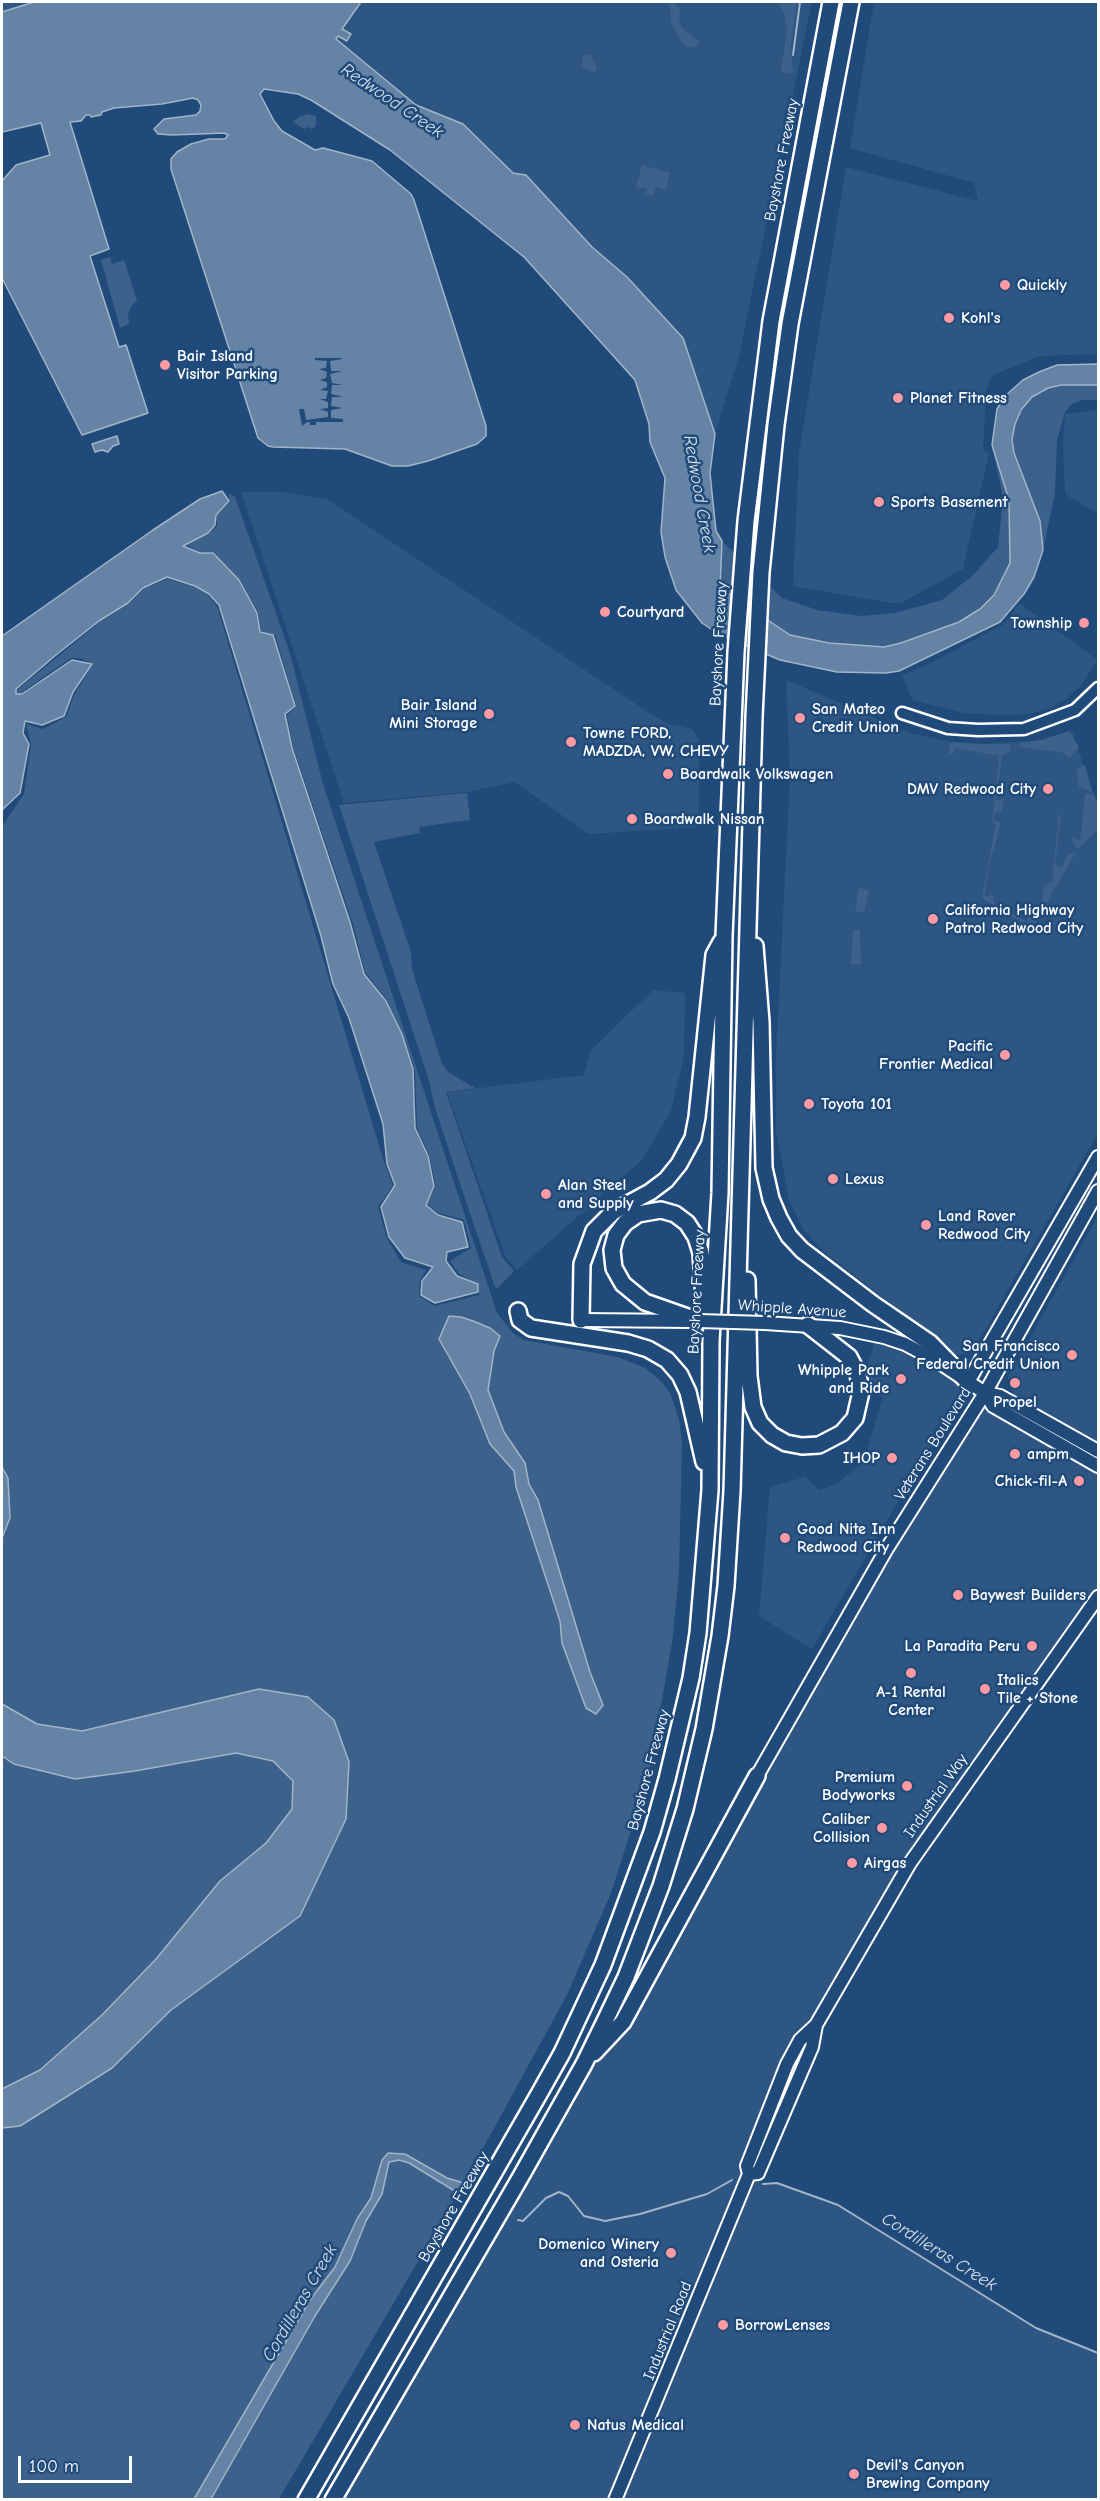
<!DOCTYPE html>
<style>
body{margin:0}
#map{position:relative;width:1100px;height:2501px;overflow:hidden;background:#1f4a7a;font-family:"Comic Neue",sans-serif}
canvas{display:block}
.frame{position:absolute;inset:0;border:3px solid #fff;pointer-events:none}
.scale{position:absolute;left:18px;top:2456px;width:114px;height:27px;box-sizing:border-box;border:3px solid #fff;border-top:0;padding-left:8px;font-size:18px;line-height:21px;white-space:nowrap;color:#fff;-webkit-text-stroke:4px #1f4a7a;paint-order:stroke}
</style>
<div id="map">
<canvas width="1100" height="2501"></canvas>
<div class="frame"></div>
<div class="scale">100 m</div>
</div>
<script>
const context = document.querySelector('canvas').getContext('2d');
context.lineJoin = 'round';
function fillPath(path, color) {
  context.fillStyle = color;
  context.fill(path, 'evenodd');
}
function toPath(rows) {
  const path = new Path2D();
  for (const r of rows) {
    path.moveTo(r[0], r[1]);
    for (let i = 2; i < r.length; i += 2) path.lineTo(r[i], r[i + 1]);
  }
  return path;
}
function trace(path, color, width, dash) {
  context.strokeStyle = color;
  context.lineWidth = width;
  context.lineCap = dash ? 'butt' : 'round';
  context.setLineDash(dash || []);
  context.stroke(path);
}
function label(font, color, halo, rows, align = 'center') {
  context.font = font + ' "Comic Neue",sans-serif';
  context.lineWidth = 5;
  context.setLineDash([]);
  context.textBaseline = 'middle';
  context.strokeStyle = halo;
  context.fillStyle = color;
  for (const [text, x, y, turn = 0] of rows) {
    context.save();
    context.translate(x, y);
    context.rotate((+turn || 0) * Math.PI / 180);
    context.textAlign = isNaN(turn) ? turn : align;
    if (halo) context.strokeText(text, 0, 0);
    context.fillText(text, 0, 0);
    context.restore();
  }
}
const built = toPath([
 [2,2,34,2,2,12],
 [361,2,812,2,739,356,715,434,683,338,627,277,592,247,521,175,514,173,463,124,416,105,336,39,338,36,347,41,351,34,342,29],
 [874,2,1098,2,1098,354,1039,356,993,375,986,390,983,450,989,454,963,569,901,603,891,603,793,586,799,453,846,167,978,201,974,183,850,148],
 [1098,410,1098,514,1065,494,1063,442,1065,414],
 [241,492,281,492,327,499,651,714,668,724,692,729,699,740,699,827,588,834,515,782,468,792,344,803],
 [1019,603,1098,660,1081,685,1066,699,1051,708,1028,714,997,715,963,713,912,700,902,675,934,661,1004,624],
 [786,680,910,733,950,742,982,744,1045,740,1072,730,1089,783,1098,802,1098,1133,973,1351,964,1354,957,1355,823,1251,803,1229,789,1200,776,1132,776,1058,790,776],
 [653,990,685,993,684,1057,671,1111,642,1160,517,1270,505,1256,447,1092,584,1075,591,1050],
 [1098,1216,1098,1444,1014,1396,1008,1377],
 [874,1334,968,1382,812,1649,759,1616,770,1487,805,1477,820,1490,836,1484,856,1468,866,1453,883,1398,869,1391,866,1369,873,1348],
 [985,1393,993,1406,1098,1466,1098,1597,1013,1717,800,2041,749,2174,763,2184,777,2183,838,2205,1036,2328,1098,2353,1098,2499,333,2500,584,2064,623,2022,752,1787]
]);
const green = toPath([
 [673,2,680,9,679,20,682,28,698,40,698,45,693,48,685,46,672,26,669,3],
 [778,2,797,2,791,46,793,74,781,72,787,29,784,13],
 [590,54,597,67,595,72,581,67,583,55],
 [309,114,316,116,316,126,312,129,308,127,304,129,293,122,300,116],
 [642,165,670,173,666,190,656,187,653,196,646,194,647,188,636,188],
 [110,257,112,264,124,260,137,300,132,305,128,314,129,324,120,328,101,260],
 [1061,385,1098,385,1098,400,1082,400,1072,404,1065,412,1057,440,1055,494,1043,550,1040,521,1014,453,1012,439,1015,424,1021,410,1032,397,1048,388],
 [992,445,1009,500,1010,563,994,595,980,609,960,622,901,643,884,647,829,643,790,635,720,588,722,541,782,598,817,610,861,616,895,613,942,600,973,575,998,547,1003,498],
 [228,493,235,497,290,653,323,784,497,1313,513,1333,524,1340,618,1357,645,1368,659,1379,670,1393,679,1419,682,1442,679,1574,672,1643,649,1774,611,1893,567,1995,464,2183,447,2178,405,2154,388,2152,382,2159,371,2198,356,2219,335,2267,309,2300,193,2499,2,2499,2,2128,20,2126,112,2068,171,2010,300,1916,334,1720,308,1697,259,1689,82,1731,37,1724,2,1704,2,1538,10,1518,8,1478,2,1467,2,826,24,794,31,744,26,724,43,729,66,717,75,693,93,664,80,658,71,658,21,693,17,693,17,690,100,622,129,604,144,589,167,579,195,587,208,595,217,606,384,1162,393,1185,378,1207,387,1238,401,1262,426,1270,420,1281,419,1296,435,1306,479,1295,479,1284,459,1274,450,1261,471,1248,464,1220,438,1213,427,1204,436,1186,429,1155,417,1128,415,1069,403,1034,387,1000,365,972,353,924,293,747,287,715,296,706,275,635,261,631,258,612,240,580,213,552,200,552,187,545,208,534,217,526,217,515,230,502],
 [1069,731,1079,747,1070,758,1064,753,1020,747,1019,743,1041,740],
 [950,742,982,744,1011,744,1009,752,1002,755,996,800,1004,799,1002,811,994,814,994,821,1001,823,988,870,985,895,986,897,993,894,994,903,1028,923,1028,916,1037,920,1032,928,982,898,996,824,992,823,999,756,955,748,953,754,949,753],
 [1085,765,1092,791,1092,792,1079,787,1076,769],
 [467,793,470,820,419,827,420,833,374,842,411,952,412,969,442,1064,448,1072,475,1088,446,1092,502,1257,514,1271,498,1288,495,1287,458,1178,435,1108,429,1081,339,805],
 [1085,793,1094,795,1098,804,1098,829,1078,849,1072,842,1073,836,1080,841],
 [1059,814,1061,815,1055,865,1062,867,1068,854,1075,854,1041,912,1038,907,1042,900,1044,886,1052,882],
 [859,888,869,890,864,913,855,911],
 [860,929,861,964,851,964,853,930],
 [236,1753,273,1761,293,1781,292,1809,266,1843,220,1881,156,1959,102,2015,40,2070,2,2089,2,1756,14,1764,135,1771],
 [399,2160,418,2168,458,2193,279,2499,211,2500,315,2316,350,2261,366,2221,382,2194,387,2165,389,2161]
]);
const water = toPath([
 [34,2,361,2,342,29,351,34,347,41,338,36,336,39,416,105,463,124,513,173,526,175,592,247,627,277,683,338,715,434,710,473,716,531,722,541,720,588,790,635,829,643,884,647,901,643,959,622,980,609,994,595,1010,563,1009,500,992,445,997,409,1005,396,1023,380,1039,372,1057,365,1098,364,1098,385,1061,385,1048,388,1032,397,1021,410,1015,424,1012,439,1014,453,1040,521,1043,550,1034,577,1024,594,1000,622,899,671,886,673,837,672,780,660,717,633,702,623,676,590,665,557,661,532,665,478,650,442,649,424,635,380,524,257,390,150,311,100,298,94,264,89,260,94,274,121,282,131,315,150,323,148,372,161,411,194,414,200,486,426,486,436,477,444,428,461,408,466,392,466,345,449,273,447,268,446,258,438,171,169,171,159,177,152,191,144,209,139,225,139,228,135,224,133,172,135,158,134,154,129,164,119,196,115,200,111,201,105,198,100,193,98,162,104,114,108,102,112,101,115,91,117,90,115,86,115,81,121,70,122,109,249,90,256,119,347,126,345,148,413,82,435,2,278,2,181,16,165,50,155,41,123,2,132,2,12,34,2],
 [117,436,119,444,113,446,108,452,102,450,95,452,92,444,117,436],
 [222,491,229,501,216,515,215,525,208,533,183,546,200,553,213,553,239,580,257,613,260,632,273,635,295,706,285,714,292,748,350,922,364,974,386,1001,402,1034,413,1069,415,1128,428,1156,434,1186,426,1205,438,1215,462,1222,468,1247,447,1252,446,1261,457,1276,478,1284,478,1292,435,1303,421,1295,422,1281,433,1267,405,1258,389,1237,381,1207,395,1185,387,1164,383,1124,349,1018,333,984,321,936,219,605,209,594,195,586,167,577,143,588,128,603,99,621,56,655,16,689,16,694,22,694,72,660,92,664,73,692,64,716,42,725,25,721,23,733,29,744,20,793,2,810,2,636,153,530,200,499,222,491],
 [449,1316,461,1317,473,1321,490,1328,500,1336,494,1351,488,1390,504,1432,525,1463,529,1484,538,1500,590,1672,603,1705,596,1714,586,1708,562,1643,560,1621,516,1487,514,1471,490,1444,470,1394,439,1339,449,1316],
 [2,1467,8,1478,10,1518,2,1538,2,1467],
 [259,1689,308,1697,334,1720,349,1762,346,1819,300,1916,171,2010,112,2068,20,2126,2,2128,2,2089,40,2070,102,2015,156,1959,220,1881,266,1843,292,1809,293,1781,273,1761,236,1753,135,1771,75,1779,14,1764,2,1756,2,1704,37,1724,82,1731,259,1689],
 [388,2153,405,2154,447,2178,464,2183,458,2193,409,2163,399,2160,389,2162,382,2194,366,2221,350,2261,315,2316,211,2499,194,2499,310,2300,335,2267,357,2219,371,2198,382,2160,388,2153]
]);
const pier = toPath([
 [315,358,342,358,342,359,330,361,331,371,342,371,330,374,332,383,343,385,332,385,331,394,343,397,332,397,331,406,343,408,331,410,331,418,343,419,343,422,316,422,316,425,310,425,310,422,307,422,302,426,299,409,304,409,306,420,328,417,328,412,320,409,328,408,328,402,320,399,326,399,328,391,320,390,327,387,327,382,320,380,326,378,327,372,319,369,326,368,327,361,315,360]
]);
const stream = toPath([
 [793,55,800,2],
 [763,2184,777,2183,838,2205,1036,2328,1098,2353],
 [518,2220,523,2221,546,2198,559,2192,568,2196,584,2216,605,2221,640,2214,707,2194,732,2180]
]);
const minor = toPath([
 [902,713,948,728,978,730,1024,729,1075,710,1098,688]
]);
const major = toPath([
 [581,1320,691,1321],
 [765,1323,840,1328,884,1337,905,1344,937,1361,985,1393,1000,1396,1098,1451],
 [968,1382,1098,1157],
 [985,1393,993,1406,1098,1466],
 [757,1776,886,1550,985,1393,1098,1191],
 [749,2174,758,2173,812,2047,816,2025],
 [615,2500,749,2174,747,2166,787,2064,800,2040,816,2025,910,1863,1098,1597]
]);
const highway = toPath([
 [755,946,761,1022,764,1168,771,1199,779,1218,789,1236,802,1250,873,1304,930,1343,968,1382],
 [747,1280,749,1376,753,1407,760,1423,772,1435,786,1443,802,1446,819,1445,842,1433,855,1418,861,1392,858,1374,849,1357,808,1325],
 [518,1311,520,1320,531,1328,628,1343,648,1349,667,1360,680,1375,688,1392,704,1462],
 [581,1320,582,1264,594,1231,613,1212,650,1192,666,1180,679,1164,693,1138,697,1117,714,955,721,942],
 [699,1321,645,1302,623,1284,614,1268,612,1250,616,1235,625,1223,638,1214,661,1210,675,1214,687,1223,696,1237,701,1253,705,1314],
 [594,2053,623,2022,757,1776],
 [306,2500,539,2094,562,2053,603,1965,652,1832,667,1779,691,1678,698,1633,710,1490,711,1341,720,1193,724,936,736,652,746,521,771,321,831,2],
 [333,2500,520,2178,584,2064,605,2021,626,1977,661,1886,685,1809,704,1729,720,1636,726,1586,732,1491,754,717,761,572,776,425,790,324,851,2]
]);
const majorBridge = toPath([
 [699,1321,765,1323]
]);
const markers = [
 [1005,285,6,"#ff9aa2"],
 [949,318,6,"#ff9aa2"],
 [165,365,6,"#ff9aa2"],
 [898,398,6,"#ff9aa2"],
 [879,502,6,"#ff9aa2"],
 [605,612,6,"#ff9aa2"],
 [1084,623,6,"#ff9aa2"],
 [489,714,6,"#ff9aa2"],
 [800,718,6,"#ff9aa2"],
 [571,742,6,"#ff9aa2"],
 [668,774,6,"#ff9aa2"],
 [1048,789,6,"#ff9aa2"],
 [632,819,6,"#ff9aa2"],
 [933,919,6,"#ff9aa2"],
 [1005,1055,6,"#ff9aa2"],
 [809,1104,6,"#ff9aa2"],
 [833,1179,6,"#ff9aa2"],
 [546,1194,6,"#ff9aa2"],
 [926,1225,6,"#ff9aa2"],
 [1072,1355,6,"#ff9aa2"],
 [901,1379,6,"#ff9aa2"],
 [1015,1383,6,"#ff9aa2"],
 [1015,1454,6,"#ff9aa2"],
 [892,1458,6,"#ff9aa2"],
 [1079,1481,6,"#ff9aa2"],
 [785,1538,6,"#ff9aa2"],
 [958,1595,6,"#ff9aa2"],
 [1032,1646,6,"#ff9aa2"],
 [911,1673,6,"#ff9aa2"],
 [985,1689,6,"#ff9aa2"],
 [907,1786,6,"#ff9aa2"],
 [882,1828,6,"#ff9aa2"],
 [852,1863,6,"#ff9aa2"],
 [671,2253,6,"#ff9aa2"],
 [723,2325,6,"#ff9aa2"],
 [575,2425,6,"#ff9aa2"],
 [854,2474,6,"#ff9aa2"]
];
const streetNames = [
 ["Bayshore Freeway",782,160,-79],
 ["Bayshore Freeway",719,644,-87],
 ["Bayshore Freeway",697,1292,-87],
 ["Whipple Avenue",792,1309,4],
 ["Veterans Boulevard",933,1444,-58],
 ["Bayshore Freeway",649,1770,-75],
 ["Industrial Way",936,1796,-55],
 ["Bayshore Freeway",454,2207,-60],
 ["Industrial Road",668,2331,-68]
];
const poiNames = [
 ["Quickly",1017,285],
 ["Kohl's",961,318],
 ["Bair Island",177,356],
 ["Visitor Parking",177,374],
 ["Planet Fitness",910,398],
 ["Sports Basement",891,502],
 ["Courtyard",617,612],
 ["Township",1072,623,"right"],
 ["Bair Island",477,705,"right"],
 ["Mini Storage",477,723,"right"],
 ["San Mateo",812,709],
 ["Credit Union",812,727],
 ["Towne FORD,",583,733],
 ["MADZDA, VW, CHEVY",583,751],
 ["Boardwalk Volkswagen",680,774],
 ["DMV Redwood City",1036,789,"right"],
 ["Boardwalk Nissan",644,819],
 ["California Highway",945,910],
 ["Patrol Redwood City",945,928],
 ["Pacific",993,1046,"right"],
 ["Frontier Medical",993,1064,"right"],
 ["Toyota 101",821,1104],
 ["Lexus",845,1179],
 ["Alan Steel",558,1185],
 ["and Supply",558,1203],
 ["Land Rover",938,1216],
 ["Redwood City",938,1234],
 ["San Francisco",1060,1346,"right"],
 ["Federal Credit Union",1060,1364,"right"],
 ["Whipple Park",889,1370,"right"],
 ["and Ride",889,1388,"right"],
 ["Propel",1015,1402,"center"],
 ["ampm",1027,1454],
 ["IHOP",880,1458,"right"],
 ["Chick-fil-A",1067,1481,"right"],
 ["Good Nite Inn",797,1529],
 ["Redwood City",797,1547],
 ["Baywest Builders",970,1595],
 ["La Paradita Peru",1020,1646,"right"],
 ["Italics",997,1680],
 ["Tile + Stone",997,1698],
 ["A-1 Rental",911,1692,"center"],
 ["Center",911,1710,"center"],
 ["Premium",895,1777,"right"],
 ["Bodyworks",895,1795,"right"],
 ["Caliber",870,1819,"right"],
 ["Collision",870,1837,"right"],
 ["Airgas",864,1863],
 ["Domenico Winery",659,2244,"right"],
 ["and Osteria",659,2262,"right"],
 ["BorrowLenses",735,2325],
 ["Natus Medical",587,2425],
 ["Devil's Canyon",866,2465],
 ["Brewing Company",866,2483]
];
const waterNames = [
 ["Redwood Creek",392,101,34],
 ["Redwood Creek",699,494,80],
 ["Cordilleras Creek",939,2252,32],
 ["Cordilleras Creek",300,2303,-60]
];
fillPath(built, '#2e5683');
fillPath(green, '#3c618b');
fillPath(water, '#6583a4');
trace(water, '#a3b5c8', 1.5);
fillPath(pier, '#1f4a7a');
trace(stream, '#a3b5c8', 2);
trace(minor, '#fff', 15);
trace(major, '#fff', 16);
trace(highway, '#fff', 20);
trace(minor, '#1f4a7a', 10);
trace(major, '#1f4a7a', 12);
trace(highway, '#1f4a7a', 15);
trace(majorBridge, '#fff', 16, []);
trace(majorBridge, '#1f4a7a', 12);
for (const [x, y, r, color] of markers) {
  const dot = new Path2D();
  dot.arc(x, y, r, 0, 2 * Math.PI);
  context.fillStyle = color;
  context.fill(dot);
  trace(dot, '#1f4a7a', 2);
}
label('16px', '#fff', '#1f4a7a', streetNames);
label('bold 16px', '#fff', '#1f4a7a', poiNames, 'left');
label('italic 18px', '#d8e0e8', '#1f4a7a', waterNames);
</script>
